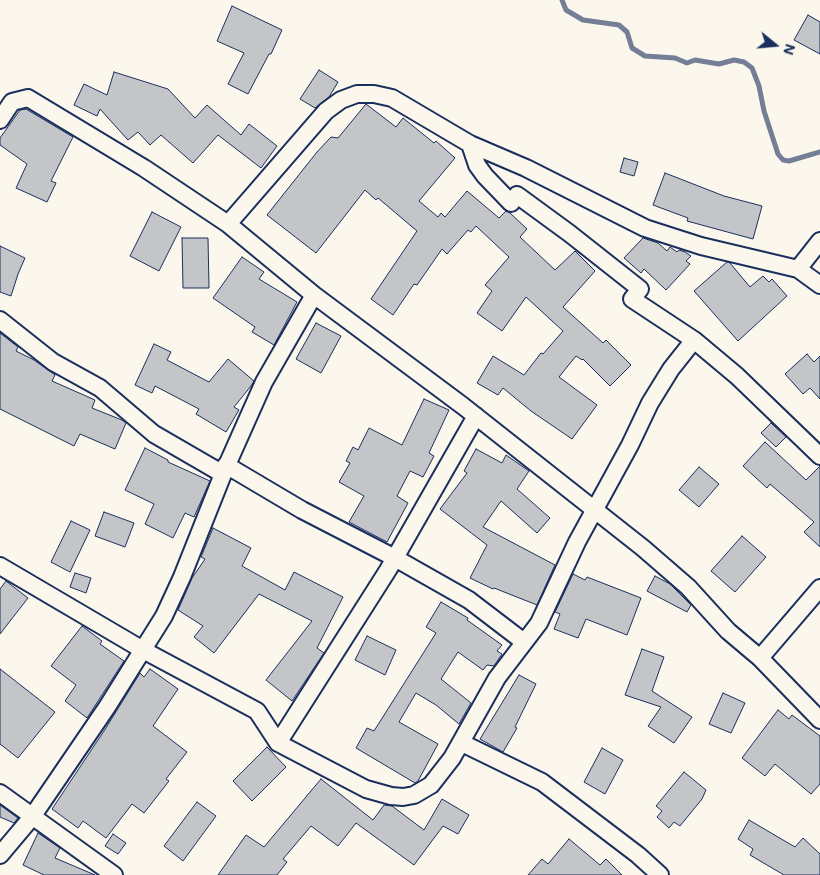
<!DOCTYPE html>
<style>
body{margin:0}
#map{position:relative;width:820px;height:875px;overflow:hidden;background:#fbf7ec;font-family:Mali,sans-serif}
canvas{display:block}
.north{position:absolute;left:750px;top:20px;width:50px;height:50px;-webkit-text-stroke:4px #fbf7ec;paint-order:stroke;rotate:107deg;font-size:14px;font-weight:700;line-height:20px;text-align:center;color:#1b2f5e}
.north::after{content:'';display:block;margin:auto;width:18px;height:22px;background:#1b2f5e;clip-path:polygon(50% 0,100% 100%,50% 72%,0 100%)}
</style>
<div id="map">
<canvas width="820" height="875"></canvas>
<div class="north">N</div>
</div>
<script>
const context = document.querySelector('canvas').getContext('2d');
context.lineJoin = 'round';
function toPath(rows) {
  const path = new Path2D();
  for (const r of rows) {
    path.moveTo(r[0], r[1]);
    for (let i = 2; i < r.length; i += 2) path.lineTo(r[i], r[i + 1]);
  }
  return path;
}
function trace(path, color, width, dash) {
  context.strokeStyle = color;
  context.lineWidth = width;
  context.lineCap = dash ? 'butt' : 'round';
  context.setLineDash(dash || []);
  context.stroke(path);
}
function fillPath(path, color) {
  context.fillStyle = color;
  context.fill(path, 'evenodd');
}
const stream = toPath([
 [562,0,566,10,583,20,619,25,627,32,632,48,645,56,675,58,687,63,695,60,719,64,734,60,744,62,752,68,759,86,764,111,778,154,783,160,789,161,820,152]
]);
const building = toPath([
 [232,6,282,30,271,54,269,54,248,94,228,84,244,53,217,41,232,6],
 [808,15,820,22,820,54,794,40,808,15],
 [319,70,338,82,329,97,315,108,300,99,319,70],
 [114,72,168,89,195,118,207,105,241,135,249,124,277,146,261,168,218,135,193,163,161,135,150,145,138,132,128,140,100,109,97,116,74,105,84,84,107,95,114,72],
 [366,104,396,127,403,118,434,143,436,141,455,158,419,201,438,217,441,213,445,217,467,191,499,218,506,211,510,213,527,229,520,237,555,270,575,251,595,271,563,307,603,343,606,340,631,365,610,386,583,359,582,360,576,356,559,377,597,405,572,439,531,411,503,388,498,395,477,383,493,356,524,375,541,353,543,354,563,331,526,297,502,331,477,313,492,291,485,285,509,257,476,226,471,232,468,230,447,254,442,249,417,285,414,284,393,315,371,299,417,231,378,198,376,200,365,190,316,253,267,215,317,152,331,137,338,138,366,104],
 [26,109,73,137,51,181,56,183,47,202,16,188,27,164,0,145,0,138,20,110,26,109],
 [624,158,638,162,634,176,620,172,624,158],
 [665,173,724,196,762,206,753,239,687,221,688,218,653,205,665,173],
 [152,212,181,227,159,271,130,256,152,212],
 [182,238,208,238,209,288,183,288,182,238],
 [643,238,658,243,667,251,670,247,677,252,679,250,685,252,691,256,686,261,690,264,666,290,644,269,641,273,624,258,643,238],
 [0,246,25,258,18,274,11,296,0,292,0,246],
 [242,257,264,272,259,279,297,302,274,345,252,332,255,327,213,298,242,257],
 [727,262,730,263,750,287,763,276,769,282,772,279,787,296,738,341,694,291,727,262],
 [316,323,341,336,321,373,296,359,316,323],
 [0,333,18,347,16,351,34,360,55,375,52,381,95,400,92,408,122,420,126,423,115,449,80,434,74,446,0,409,0,333],
 [154,344,171,352,167,360,209,382,228,359,254,381,251,386,234,407,239,410,226,432,196,414,199,409,155,386,152,393,135,385,154,344],
 [807,354,814,362,820,356,820,399,810,388,803,394,785,374,807,354],
 [424,399,449,410,429,453,434,456,423,477,410,471,397,496,408,503,387,542,349,522,364,496,339,482,350,463,346,461,353,447,358,450,369,428,402,445,424,399],
 [771,423,786,437,776,447,761,433,771,423],
 [765,442,806,480,820,466,820,547,804,532,814,522,770,484,767,488,743,466,765,442],
 [145,448,168,460,168,462,210,481,194,517,185,513,173,538,145,524,154,504,125,490,145,448],
 [476,449,502,463,506,455,529,471,517,489,550,518,537,533,501,501,483,527,555,565,537,605,494,588,493,589,470,578,487,545,440,509,467,473,464,471,476,449],
 [699,467,719,484,699,507,679,490,699,467],
 [104,512,134,523,125,547,95,536,104,512],
 [71,521,90,530,70,572,51,562,71,521],
 [213,528,251,548,242,566,285,590,294,572,343,597,317,648,324,653,292,701,266,680,312,621,259,594,214,653,194,637,203,626,178,610,192,578,205,559,201,557,213,528],
 [742,536,766,557,735,592,711,571,742,536],
 [75,573,91,578,86,593,70,587,75,573],
 [573,574,585,580,587,577,641,598,627,635,586,619,578,638,554,629,560,614,555,612,573,574],
 [655,576,670,584,691,605,687,612,647,591,655,576],
 [6,581,28,598,0,634,0,589,6,581],
 [441,602,468,618,467,620,502,645,497,651,502,654,494,666,487,665,483,670,458,652,441,679,471,703,459,724,436,705,416,693,399,722,438,744,418,781,415,783,356,748,367,728,374,731,436,633,426,627,441,602],
 [82,626,102,641,100,644,124,661,87,718,65,701,76,685,51,666,82,626],
 [367,636,396,650,385,675,355,660,367,636],
 [642,649,664,657,652,691,692,717,674,743,648,726,661,707,625,695,642,649],
 [0,669,55,712,18,758,0,744,0,669],
 [150,669,178,689,153,726,187,752,166,779,169,781,144,813,132,804,106,838,83,821,78,828,52,809,104,731,140,673,144,677,150,669],
 [519,675,536,684,515,727,517,728,503,752,480,739,519,675],
 [723,693,745,703,731,733,709,724,723,693],
 [778,710,789,719,792,715,820,736,820,784,811,794,775,764,765,776,742,758,778,710],
 [267,747,286,767,252,801,233,781,267,747],
 [602,748,623,760,605,794,584,782,602,748],
 [684,772,706,790,702,799,680,826,674,822,669,828,657,817,662,811,656,806,684,772],
 [321,779,373,820,384,805,392,806,424,830,442,799,469,815,458,834,443,826,414,865,356,823,338,846,311,826,283,859,287,862,277,875,218,875,246,835,264,847,321,779],
 [197,802,216,816,183,861,164,846,197,802],
 [0,805,18,818,14,823,0,817,0,805],
 [749,820,795,847,803,838,820,854,820,875,784,875,750,855,753,849,738,839,749,820],
 [38,833,60,848,55,858,95,875,44,875,23,865,38,833],
 [113,834,126,843,118,854,105,846,113,834],
 [569,839,600,865,606,859,622,875,528,875,542,859,548,864,569,839]
]);
const minor = toPath([
 [0,120,12,102,28,98,144,168,228,224,314,295,463,406,643,548,688,587,728,631,760,658,820,720],
 [470,144,477,165,485,176,511,203,517,195,569,233,640,289,632,299,694,340,737,376,820,456],
 [228,224,326,111,341,100,357,94,374,94,392,98,470,144,526,168,645,228,701,246,798,269,820,285],
 [798,269,820,241],
 [0,320,53,362,100,388,154,434,223,474],
 [226,465,302,510,395,558,469,600,524,642],
 [0,566,143,650,257,711,278,743,366,789,391,796,403,797,414,795,431,785,452,758,497,678,539,623,577,542,630,445,650,403,671,369,694,340],
 [760,658,820,588],
 [278,743,388,570,476,416],
 [462,743,542,782,638,855,660,875],
 [0,793,114,875],
 [0,855,32,817,107,707,164,616,182,577,223,474,264,382,314,295]
]);
trace(stream, '#747e96', 5);
fillPath(building, '#c3c5c9');
trace(building, '#1b2f5e', 1);
trace(minor, '#1b2f5e', 20);
trace(minor, '#fbf7ec', 16);
</script>
